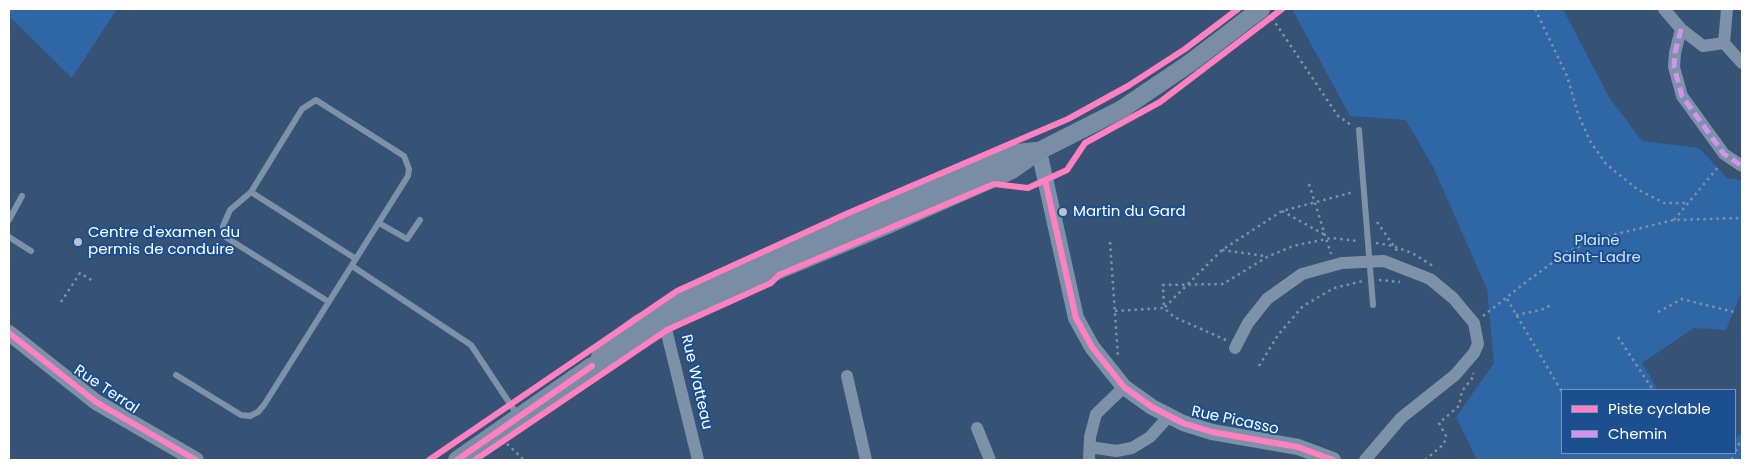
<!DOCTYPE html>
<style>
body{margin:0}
#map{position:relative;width:1751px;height:469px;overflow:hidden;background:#365274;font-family:Poppins,sans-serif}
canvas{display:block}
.frame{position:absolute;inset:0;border:10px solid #fff;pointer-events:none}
.legend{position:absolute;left:1561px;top:389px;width:175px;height:65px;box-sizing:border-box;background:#1b4f8f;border:1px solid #7695bc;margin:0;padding:6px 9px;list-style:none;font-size:15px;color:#fff}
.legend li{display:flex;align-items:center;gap:10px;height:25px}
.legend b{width:25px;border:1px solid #7695bc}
</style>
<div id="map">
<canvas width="1751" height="469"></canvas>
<div class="frame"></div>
<ul class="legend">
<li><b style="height:6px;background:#ff80c0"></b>Piste cyclable</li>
<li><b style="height:6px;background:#d193ec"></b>Chemin</li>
</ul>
</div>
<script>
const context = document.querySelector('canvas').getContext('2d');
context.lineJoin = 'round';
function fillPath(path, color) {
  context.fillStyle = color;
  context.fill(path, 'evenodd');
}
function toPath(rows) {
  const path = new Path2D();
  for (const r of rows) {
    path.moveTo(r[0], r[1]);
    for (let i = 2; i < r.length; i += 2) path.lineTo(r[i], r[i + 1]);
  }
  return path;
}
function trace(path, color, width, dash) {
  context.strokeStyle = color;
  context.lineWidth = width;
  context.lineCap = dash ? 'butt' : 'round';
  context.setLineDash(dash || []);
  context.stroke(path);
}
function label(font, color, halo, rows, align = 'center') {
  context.font = font + ' Poppins,sans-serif';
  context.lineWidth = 4;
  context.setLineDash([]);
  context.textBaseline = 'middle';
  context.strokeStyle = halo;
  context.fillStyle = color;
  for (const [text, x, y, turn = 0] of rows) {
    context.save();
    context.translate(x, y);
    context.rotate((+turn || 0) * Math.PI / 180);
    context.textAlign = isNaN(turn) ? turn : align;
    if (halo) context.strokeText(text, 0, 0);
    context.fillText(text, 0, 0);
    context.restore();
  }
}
const green = toPath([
 [9,9,117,9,72,78,9,16],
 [1292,9,1563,9,1609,97,1642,141,1699,148,1727,178,1742,180,1742,291,1726,330,1694,328,1642,363,1658,390,1562,390,1562,453,1735,453,1735,438,1742,432,1742,460,1477,460,1456,417,1494,363,1487,289,1434,169,1406,120,1350,116]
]);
const path = toPath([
 [1535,9,1567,76,1578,114,1590,141,1606,164,1637,189,1664,203,1689,203],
 [1272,18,1338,116,1351,125],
 [1309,184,1331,254],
 [1282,211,1325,235],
 [1674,220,1719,166],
 [1377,222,1398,252],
 [1110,242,1118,357],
 [1376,243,1393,246,1412,253,1433,266],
 [1222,250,1265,256],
 [1379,280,1400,282],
 [1507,299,1562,392],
 [61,302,80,273,93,281],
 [1115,311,1164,308,1163,285,1223,284,1267,257,1293,246,1331,238,1358,241],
 [1658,312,1682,299,1734,312],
 [1516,315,1541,310,1551,305],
 [1483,316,1526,282,1567,252,1600,238,1674,220,1742,218],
 [1618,337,1653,390],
 [1226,340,1174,317,1164,308,1222,250,1282,211,1354,192],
 [1259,366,1278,335,1303,306,1334,288,1363,281],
 [507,444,524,460],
 [1735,450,1742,451],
 [1735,451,1742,439],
 [1425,460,1444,444,1446,436,1439,423,1459,406,1462,391,1474,376,1473,373],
 [1732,460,1734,453]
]);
const service = toPath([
 [1359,130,1373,305],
 [251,192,356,259],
 [9,220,22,196],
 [379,223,407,239,420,220],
 [9,237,31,251],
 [352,266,471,345,518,416],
 [176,375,241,415,250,416,258,412,264,405,408,176,409,169,404,156,316,100,302,109,251,192,230,210,223,226,223,232,227,238,329,302]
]);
const minor = toPath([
 [1664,9,1681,29,1703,46,1724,43,1742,63],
 [1681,29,1675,53,1674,67,1682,96,1724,154,1742,166],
 [1724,43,1727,9],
 [663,317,698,460],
 [1235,348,1248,323,1267,299,1302,274,1342,263,1384,261,1430,279,1453,298,1474,323,1478,344,1474,353,1455,375,1401,418,1365,460],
 [847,376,866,460],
 [977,428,990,460],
 [1090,447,1116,451,1132,448,1150,437,1169,416],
 [1089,460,1090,437,1096,414,1124,387]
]);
const tertiary = toPath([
 [1039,151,1076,318,1092,347,1124,387,1152,407,1183,423,1212,432,1298,447,1333,460],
 [9,333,96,402,196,460]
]);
const secondary = toPath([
 [600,357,611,344,638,324,724,277,1007,154,1036,151],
 [457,460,592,366,615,355,709,299,883,227,1012,170,1039,151,1122,109,1190,63,1261,9]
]);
const quiet = toPath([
 [1681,29,1675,53,1674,67,1682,96,1724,154,1742,166]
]);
const cycleway = toPath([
 [1045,180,1076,318,1092,347,1124,387,1152,407,1183,423,1212,432,1298,447,1333,460],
 [9,333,96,402,196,460],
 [429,460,677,291,846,214,1068,119,1128,86,1185,49,1238,9],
 [457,460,592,366],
 [475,460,667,330,771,283,779,275,994,184,1028,188,1067,170,1085,143,1160,102,1282,9]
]);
const markers = [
 [1063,212,5,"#b9c2ce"],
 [78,242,5,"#b9c2ce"]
];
const poiNames = [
 ["Martin du Gard",1073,212],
 ["Centre d'examen du",88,233],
 ["permis de conduire",88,250]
];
const parkNames = [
 ["Plaine",1597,241],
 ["Saint-Ladre",1597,258]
];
const streetNames = [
 ["Rue Watteau",696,382,77],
 ["Rue Terral",106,390,34],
 ["Rue Picasso",1235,421,12]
];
fillPath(green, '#2f66a5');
trace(path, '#7d92a8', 2.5, [2.5, 4]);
trace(service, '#7d92a8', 6);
trace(minor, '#7d92a8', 12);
trace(tertiary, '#7d92a8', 16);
trace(secondary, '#798da4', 18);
trace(quiet, '#d193ec', 5, [10, 5]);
trace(cycleway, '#ff80c0', 6);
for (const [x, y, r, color] of markers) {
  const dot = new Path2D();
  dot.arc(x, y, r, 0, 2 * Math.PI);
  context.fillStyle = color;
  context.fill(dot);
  trace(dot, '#1b4f8f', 2);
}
label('15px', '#fff', '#1b4f8f', poiNames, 'left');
label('15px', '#cfe3fa', '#1b4f8f', parkNames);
label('15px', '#fff', '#1b4f8f', streetNames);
</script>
